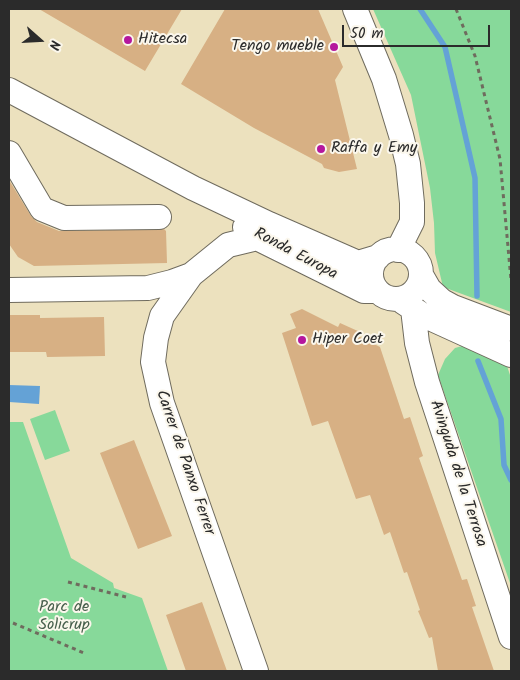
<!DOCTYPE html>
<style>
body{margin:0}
#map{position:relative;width:520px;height:680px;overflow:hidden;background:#ece1be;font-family:Kalam,sans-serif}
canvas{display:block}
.frame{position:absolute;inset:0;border:10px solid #2b2b2b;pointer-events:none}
.north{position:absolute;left:15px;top:15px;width:50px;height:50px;-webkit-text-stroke:4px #fbf7ec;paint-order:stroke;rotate:109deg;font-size:14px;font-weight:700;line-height:20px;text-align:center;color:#2b2b2b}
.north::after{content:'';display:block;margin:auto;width:18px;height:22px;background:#2b2b2b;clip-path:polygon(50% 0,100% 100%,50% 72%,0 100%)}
.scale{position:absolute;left:342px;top:25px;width:148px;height:22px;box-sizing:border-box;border:2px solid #2b2b2b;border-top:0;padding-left:6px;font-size:15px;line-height:18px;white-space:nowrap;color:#2b2b2b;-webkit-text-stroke:4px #fbf7ec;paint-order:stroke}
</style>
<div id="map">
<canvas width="520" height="680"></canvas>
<div class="frame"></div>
<div class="north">N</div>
<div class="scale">50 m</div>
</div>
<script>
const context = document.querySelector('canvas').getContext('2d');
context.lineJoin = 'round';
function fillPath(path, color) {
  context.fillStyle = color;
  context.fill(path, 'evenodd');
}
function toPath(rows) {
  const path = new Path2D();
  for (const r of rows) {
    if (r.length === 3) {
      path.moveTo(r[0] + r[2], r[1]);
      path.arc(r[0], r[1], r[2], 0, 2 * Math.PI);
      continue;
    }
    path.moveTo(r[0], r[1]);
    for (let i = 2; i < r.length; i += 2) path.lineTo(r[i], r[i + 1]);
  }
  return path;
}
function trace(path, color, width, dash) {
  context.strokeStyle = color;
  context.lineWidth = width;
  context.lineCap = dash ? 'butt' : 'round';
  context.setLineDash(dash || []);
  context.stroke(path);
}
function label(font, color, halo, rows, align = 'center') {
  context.font = font + ' Kalam,sans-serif';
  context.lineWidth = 4;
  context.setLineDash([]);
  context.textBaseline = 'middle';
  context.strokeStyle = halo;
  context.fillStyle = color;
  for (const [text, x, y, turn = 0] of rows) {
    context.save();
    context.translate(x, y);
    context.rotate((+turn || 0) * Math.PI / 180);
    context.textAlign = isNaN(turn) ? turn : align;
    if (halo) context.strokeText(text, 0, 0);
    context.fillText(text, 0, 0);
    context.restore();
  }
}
const green = toPath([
 [373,9,511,9,511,312,443,287,435,253,434,223,430,188,411,95],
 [462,346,507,366,511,378,511,586,438,375,445,359,455,348],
 [55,410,70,451,45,460,30,419],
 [9,422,23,422,71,558,113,583,114,588,142,598,168,671,9,671]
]);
const water = toPath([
 [9,385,40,386,39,404,9,402]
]);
const stream = toPath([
 [420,9,445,47,475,178,477,296],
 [478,361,501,419,504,465,511,480]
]);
const building = toPath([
 [39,9,182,9,145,71],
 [225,9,318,9,343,67,335,80,357,169,339,172,324,168,322,164,254,128,181,84],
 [9,180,31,216,37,222,59,231,164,229,166,231,167,263,34,266,18,257,9,244],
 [302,309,338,327,340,323,360,332,358,336,380,347,404,419,410,417,423,456,419,458,462,580,467,579,476,606,472,607,494,671,438,671,432,637,429,638,421,618,418,611,420,610,407,572,404,573,390,532,384,535,370,495,356,499,328,421,312,426,282,333,296,328,290,314],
 [9,315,40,315,40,318,104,317,105,356,47,357,46,352,9,352],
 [134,440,172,536,138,549,100,453],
 [202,602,227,671,186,671,166,615]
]);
const path = toPath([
 [456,9,475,56,500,159,511,280],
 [68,582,126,597],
 [13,623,84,653]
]);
const minor = toPath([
 [355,9,384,79,401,135,408,164,412,203,412,222,398,250],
 [9,90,193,188,269,224,358,263,378,257],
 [9,153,42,209,64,218,159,217],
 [245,227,257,238,364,291,377,291],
 [396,274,25],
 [421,275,429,289,442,301,453,307,511,329],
 [9,290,148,288,172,282,191,275],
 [403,302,421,314,511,355],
 [413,309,417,343,427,382,511,637],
 [256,671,162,403,153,362,156,338,162,316,191,275,228,245,257,238]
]);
const markers = [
 [128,40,5,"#b5179e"],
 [334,47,5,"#b5179e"],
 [321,149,5,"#b5179e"],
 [302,340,5,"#b5179e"]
];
const poiNames = [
 ["Hitecsa",138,40],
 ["Tengo mueble",324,47,"right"],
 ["Raffa y Emy",331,149],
 ["Hiper Coet",312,340]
];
const streetNames = [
 ["Ronda Europa",295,255,28],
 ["Carrer de Panxo Ferrer",184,463,71],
 ["Avinguda de la Terrosa",457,474,72]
];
const parkNames = [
 ["Parc de",64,608],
 ["Solicrup",64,626]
];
fillPath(green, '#87d99a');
fillPath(water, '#64a2d6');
trace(stream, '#64a2d6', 5.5);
fillPath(building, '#d7b084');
trace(minor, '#6f6b5e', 26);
trace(path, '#6f6b5e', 3, [4, 4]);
trace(minor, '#fff', 24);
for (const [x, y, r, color] of markers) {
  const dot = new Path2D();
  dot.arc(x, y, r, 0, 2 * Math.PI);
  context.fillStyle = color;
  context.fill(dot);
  trace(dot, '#fbf7ec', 2);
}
label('16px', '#2b2b2b', '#fbf7ec', poiNames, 'left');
label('16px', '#2b2b2b', '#fbf7ec', streetNames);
label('16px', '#475f4c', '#fbf7ec', parkNames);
</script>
